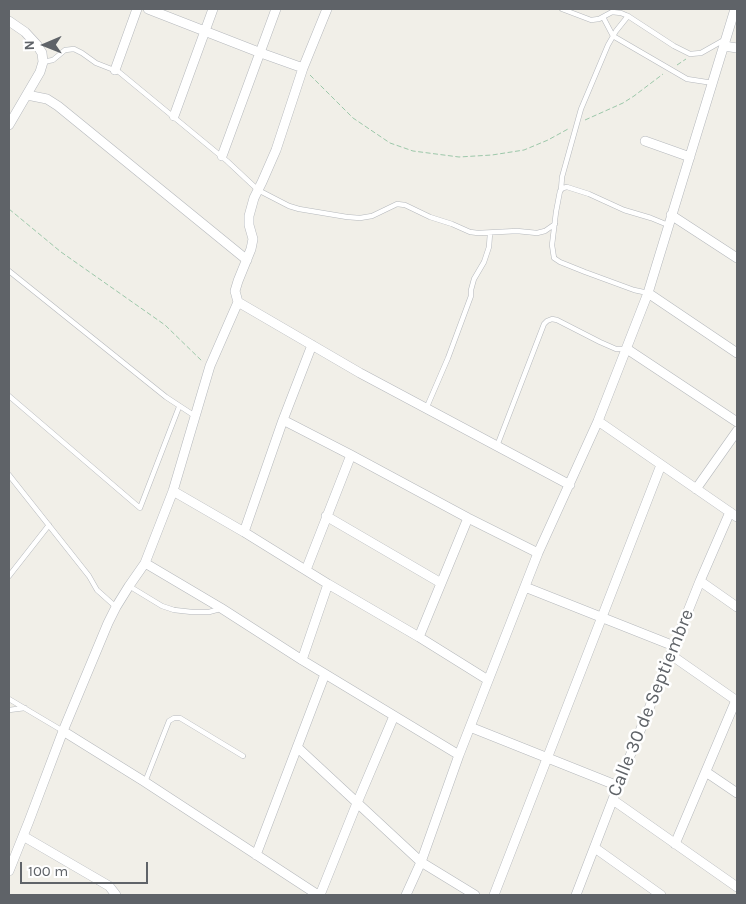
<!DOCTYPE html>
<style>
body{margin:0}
#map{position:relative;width:746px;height:904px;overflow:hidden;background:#f1efe8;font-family:Karla,sans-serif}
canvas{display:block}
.frame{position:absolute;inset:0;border:10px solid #5f6368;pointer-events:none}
.north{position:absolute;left:20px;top:20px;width:50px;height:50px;-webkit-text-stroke:4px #fff;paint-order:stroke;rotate:269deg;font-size:14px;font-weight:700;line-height:20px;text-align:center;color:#5f6368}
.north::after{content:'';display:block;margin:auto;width:18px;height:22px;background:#5f6368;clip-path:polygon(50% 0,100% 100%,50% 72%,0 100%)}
.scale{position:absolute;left:20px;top:862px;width:128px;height:22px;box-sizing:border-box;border:2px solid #5f6368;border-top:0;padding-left:6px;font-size:15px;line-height:18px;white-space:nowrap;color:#5f6368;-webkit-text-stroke:4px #fff;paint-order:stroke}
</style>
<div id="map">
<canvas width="746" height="904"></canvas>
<div class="frame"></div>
<div class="north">N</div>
<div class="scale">100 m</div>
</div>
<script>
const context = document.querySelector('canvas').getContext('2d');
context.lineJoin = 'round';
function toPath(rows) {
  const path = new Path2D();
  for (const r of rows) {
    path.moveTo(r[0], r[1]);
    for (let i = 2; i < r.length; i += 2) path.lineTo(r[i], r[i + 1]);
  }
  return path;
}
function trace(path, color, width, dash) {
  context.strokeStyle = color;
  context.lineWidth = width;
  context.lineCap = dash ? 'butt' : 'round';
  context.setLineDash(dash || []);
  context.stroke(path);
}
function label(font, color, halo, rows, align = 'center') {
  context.font = font + ' Karla,sans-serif';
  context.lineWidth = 5;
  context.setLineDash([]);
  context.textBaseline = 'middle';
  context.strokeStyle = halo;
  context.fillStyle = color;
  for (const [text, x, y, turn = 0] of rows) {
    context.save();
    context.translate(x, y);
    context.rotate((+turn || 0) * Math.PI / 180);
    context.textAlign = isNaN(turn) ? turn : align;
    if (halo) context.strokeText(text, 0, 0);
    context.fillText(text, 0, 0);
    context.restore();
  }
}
const path = toPath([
 [677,65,686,59],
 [310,75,353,118,390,143,413,151,459,157,492,155,524,150,548,140,568,129],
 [585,120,623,103,634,96,663,74],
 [9,209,61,252,165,325,203,362]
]);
const lane = toPath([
 [562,9,591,20,599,19,612,12,621,13,628,16,674,46,690,54,701,53,724,40],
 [603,17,613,36,687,79,713,83],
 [43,62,53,60,65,50,74,49,82,53,96,63,119,72,227,161,258,190,289,206,299,209,347,217,360,218,372,216,397,204,405,205,430,217,452,224,470,232,478,233,517,231,537,233,545,231,555,224],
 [561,190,562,177,581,109,608,45,616,31,628,16],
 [9,271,166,397,195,416],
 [648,293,634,290,585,272,560,262,554,258,552,245,556,212,560,191,563,188,567,187,589,194,624,210,651,218,668,225],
 [9,396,140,508,179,407],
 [426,409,448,358,471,296,471,290,474,279,484,262,489,247,490,233],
 [497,446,544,324,547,321,552,319,557,320,600,342,616,349,625,349],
 [9,475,89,576,97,590,116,607],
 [9,576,49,525],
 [129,586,162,606,174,610,192,612,209,612,220,609],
 [9,699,63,731],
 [9,710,25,708],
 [145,782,169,721,174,718,180,718,243,756]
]);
const street = toPath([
 [148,9,261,53,303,68],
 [9,21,25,32,37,45,42,53,43,62,40,72,9,125],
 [724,46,737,48],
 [115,70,137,9],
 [27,95,47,99,58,106,247,260],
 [174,116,213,9],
 [645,141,690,157],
 [222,156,276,9],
 [671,215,737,258],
 [648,293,737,353],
 [238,302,360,373,570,485],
 [627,349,737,422],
 [283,420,351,455,468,518,538,553],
 [598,421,737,517],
 [696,489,737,431],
 [173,491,244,532,328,584,419,637,488,680],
 [326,516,441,583],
 [244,532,283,420,312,345],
 [145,563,221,608,302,660,459,755],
 [306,570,351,455],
 [700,581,737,607],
 [525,587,674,646],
 [419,637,468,518],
 [671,655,737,701],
 [302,660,328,584],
 [470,727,618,786],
 [63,731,145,782,318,895],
 [297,747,421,862,475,895],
 [706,772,737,793],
 [613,800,737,887],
 [23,836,109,886,116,895],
 [675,844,736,700],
 [595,848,661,895],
 [256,855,325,674],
 [9,871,29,821,63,731,108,623,116,607,129,586,145,563,173,491,210,366,238,302,235,291,238,281,251,249,253,239,249,225,249,216,254,198,262,182,276,150,303,68,327,9],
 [320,895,357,803,394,716],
 [406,895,421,862,459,755,538,553,598,421,648,293,735,9],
 [494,895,661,465],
 [576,895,618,786,700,581,730,512]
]);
const streetNames = [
 ["Calle 30 de Septiembre",651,703,-68]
];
trace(lane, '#b5b8bc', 5.5);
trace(street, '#b5b8bc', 10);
trace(path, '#9cc7a9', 1, [5, 2.5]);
trace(lane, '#fff', 4.5);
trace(street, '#fff', 9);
label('19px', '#5f6368', '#fff', streetNames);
</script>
